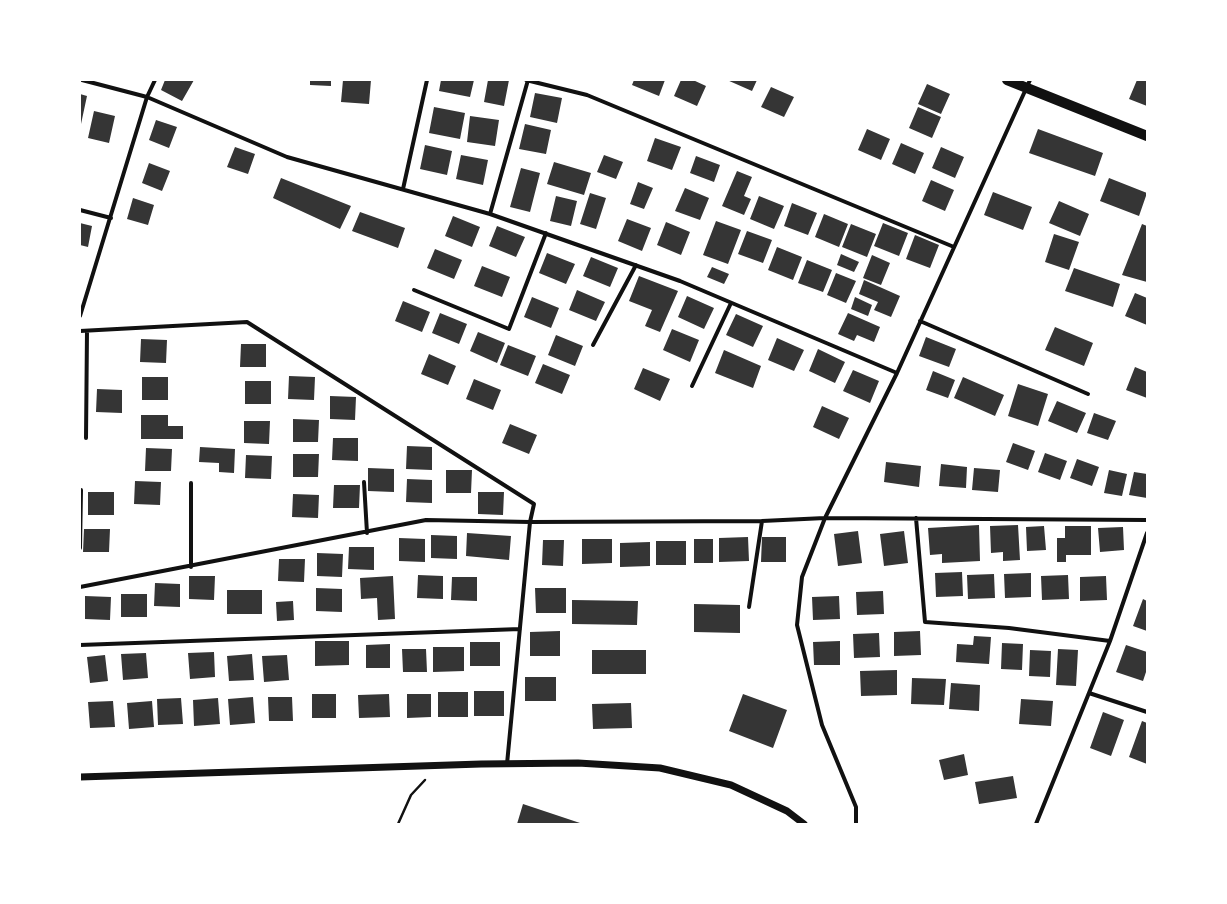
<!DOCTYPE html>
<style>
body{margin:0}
#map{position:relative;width:1227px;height:904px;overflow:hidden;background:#fff;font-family:"Work Sans",sans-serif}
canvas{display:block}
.frame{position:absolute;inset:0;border:81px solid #fff;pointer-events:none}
</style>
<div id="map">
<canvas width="1227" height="904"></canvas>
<div class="frame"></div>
</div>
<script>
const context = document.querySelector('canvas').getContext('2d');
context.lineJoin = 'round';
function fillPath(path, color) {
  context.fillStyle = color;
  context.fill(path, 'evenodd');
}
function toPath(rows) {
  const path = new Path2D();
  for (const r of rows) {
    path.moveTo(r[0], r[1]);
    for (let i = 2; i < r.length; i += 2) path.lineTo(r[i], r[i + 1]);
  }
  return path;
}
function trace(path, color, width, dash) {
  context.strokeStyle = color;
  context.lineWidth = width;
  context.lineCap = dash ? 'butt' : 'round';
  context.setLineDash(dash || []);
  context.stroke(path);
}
const building = toPath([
 [165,80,194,80,182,101,161,90],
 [310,80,331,80,331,86,310,85],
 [343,80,371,80,369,104,341,102],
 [441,80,474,80,470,97,439,91],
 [488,80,509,80,504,106,484,102],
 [634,80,665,80,659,96,632,85],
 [681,80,693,80,706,86,697,106,674,96],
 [727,80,757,80,752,91],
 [1137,80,1147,80,1147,106,1129,99],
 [927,84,950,94,941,114,918,104],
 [771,87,794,97,784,117,761,107],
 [535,93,562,98,557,123,530,117],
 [80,94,87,96,81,124,80,124],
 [434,107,465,113,460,139,429,133],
 [918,107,941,117,932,138,909,128],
 [94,111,115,116,109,143,88,138],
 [470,116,499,120,495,146,467,142],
 [156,120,177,127,169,148,149,140],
 [525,124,551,130,546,154,519,149],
 [867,129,890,139,881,160,858,150],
 [1038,129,1103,153,1095,176,1029,153],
 [655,138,681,147,672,170,647,161],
 [901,143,924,153,915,174,892,164],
 [425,145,452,151,447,175,420,169],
 [235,147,255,154,248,174,227,167],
 [941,147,964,157,955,178,932,168],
 [461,155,488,160,483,185,456,179],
 [604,155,623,162,616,179,597,172],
 [696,156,720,165,714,182,690,173],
 [554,162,591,173,584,195,547,184],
 [149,163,170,171,162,191,142,183],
 [521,168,540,173,530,212,510,207],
 [737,171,752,177,744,196,751,199,744,215,722,206],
 [281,178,351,206,340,229,273,198],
 [1109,178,1147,193,1139,216,1100,201],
 [931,180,954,190,945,211,922,201],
 [638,182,653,188,644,209,630,204],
 [685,188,709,198,700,220,675,211],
 [993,192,1032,207,1023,230,984,215],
 [590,193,606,198,596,229,580,224],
 [556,196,577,201,571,226,550,221],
 [759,196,784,206,774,229,750,219],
 [133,198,154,205,148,225,127,219],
 [1059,201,1089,214,1080,236,1049,223],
 [792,203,817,213,808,235,784,226],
 [360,212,405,228,398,248,352,231],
 [824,214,848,224,839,247,815,237],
 [453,216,480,227,472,247,445,236],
 [627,219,651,228,642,251,618,241],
 [716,221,741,230,728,264,703,255],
 [666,222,690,232,681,255,657,245],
 [80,223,92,226,88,247,80,245],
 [883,223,908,233,899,256,874,246],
 [851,224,876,234,867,257,842,247],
 [1142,224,1147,226,1147,282,1122,275],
 [497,226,525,237,516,257,489,246],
 [747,231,772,240,763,263,738,254],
 [1054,234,1079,242,1069,270,1045,262],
 [915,235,939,245,930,268,906,259],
 [777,247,802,257,793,280,768,270],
 [435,249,462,260,454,279,427,268],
 [547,253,575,264,566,284,539,273],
 [841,254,859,262,854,272,837,265],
 [872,255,890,263,881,285,863,278],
 [591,257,618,268,610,287,583,276],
 [807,260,832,270,823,292,798,283],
 [482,266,510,277,502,297,474,286],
 [712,267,729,274,724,284,707,277],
 [1074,268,1120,284,1113,307,1065,291],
 [836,273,856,281,846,303,827,295],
 [639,276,678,291,660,332,645,326,652,310,629,301],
 [864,280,900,296,891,317,874,310,878,302,859,294],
 [577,290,605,302,596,321,569,310],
 [1135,293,1147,298,1147,325,1125,316],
 [687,296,714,308,704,329,678,317],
 [532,297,559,308,551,328,524,317],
 [855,297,872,305,868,316,851,309],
 [403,301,430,312,422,332,395,321],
 [440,313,467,324,459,344,432,333],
 [848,313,880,327,874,342,857,335,854,341,838,334],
 [736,314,763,326,753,347,726,335],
 [1055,327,1093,343,1084,366,1045,350],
 [672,329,699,340,690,362,663,350],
 [478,332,505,343,497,363,470,351],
 [556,335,583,346,575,366,548,355],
 [926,337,956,349,949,367,919,356],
 [777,338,804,350,794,371,768,360],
 [141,339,167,340,166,363,140,362],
 [241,344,266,344,266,367,240,367],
 [508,345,536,356,528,376,500,365],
 [818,349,845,362,835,383,809,371],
 [724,350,761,366,753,388,715,373],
 [429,354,456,366,448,385,421,374],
 [543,364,570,375,562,394,535,383],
 [1135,367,1147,372,1147,398,1126,390],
 [643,368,670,379,660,401,634,389],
 [853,370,879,381,870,403,843,391],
 [933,371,955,380,948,398,926,390],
 [289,376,315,377,314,400,288,399],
 [142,377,168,377,168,400,142,400],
 [963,377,1004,395,995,416,954,398],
 [474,379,501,390,493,410,466,399],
 [245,381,271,381,271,404,245,404],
 [1018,384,1048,394,1038,426,1008,416],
 [97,389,122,390,122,413,96,412],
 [330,396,356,397,355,420,330,419],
 [1057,401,1086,413,1077,433,1048,421],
 [822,406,849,418,839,439,813,427],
 [1094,413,1116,421,1108,440,1087,433],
 [141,415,168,415,168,426,183,426,183,439,141,439],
 [293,419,319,420,318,442,293,442],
 [244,421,270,421,269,444,244,443],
 [510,424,537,435,529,454,502,443],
 [333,438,358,438,358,461,332,460],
 [1013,443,1035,451,1028,470,1006,462],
 [407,446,432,447,432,470,406,469],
 [200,447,235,449,234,473,219,472,219,463,199,462],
 [146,448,172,449,171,471,145,471],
 [1045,453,1067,461,1060,480,1038,472],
 [293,454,319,454,318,477,293,477],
 [246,455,272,456,271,479,245,478],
 [1077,459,1099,467,1092,486,1070,478],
 [886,462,921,466,919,487,884,482],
 [941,464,967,467,966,488,939,486],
 [368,468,394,469,394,492,368,491],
 [974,468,1000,470,998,492,972,490],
 [446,470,472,470,471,493,446,493],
 [1109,470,1127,474,1122,496,1104,493],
 [1134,472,1147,474,1147,498,1129,495],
 [407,479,432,480,432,503,406,502],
 [135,481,161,482,160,505,134,504],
 [334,485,360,485,359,508,333,508],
 [88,492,114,492,114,515,88,515],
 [478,492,504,492,503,515,478,514],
 [293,494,319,495,318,518,292,517],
 [979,525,980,561,942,563,942,554,930,555,928,528],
 [1018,525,1020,560,1003,561,1003,552,991,553,990,526],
 [1044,526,1046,550,1027,551,1026,527],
 [1065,526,1091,526,1091,555,1066,555,1066,562,1057,562,1057,538,1065,538],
 [1123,527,1124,550,1100,552,1098,528],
 [84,529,110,529,109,552,83,552],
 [858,531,862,563,838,566,834,534],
 [904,531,908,563,884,566,880,534],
 [467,533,511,536,509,560,466,556],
 [431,535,457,536,457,559,431,558],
 [748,537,749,561,719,562,719,538],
 [762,537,786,537,786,562,761,562],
 [399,538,425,539,425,562,399,561],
 [582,539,612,539,612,563,582,564],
 [694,539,713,539,713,563,694,563],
 [543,540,564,540,563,566,542,565],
 [656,541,686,541,686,565,656,565],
 [650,542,650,566,620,567,620,543],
 [349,547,374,547,374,570,348,569],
 [317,553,343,554,342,577,317,576],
 [279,559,305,559,304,582,278,581],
 [962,572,963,596,936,597,935,573],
 [1031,573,1031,597,1005,598,1004,574],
 [994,574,995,598,968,599,967,575],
 [418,575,443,576,443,599,417,598],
 [1068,575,1069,599,1042,600,1041,576],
 [189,576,215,576,214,600,189,599],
 [393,576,395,619,378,620,377,598,361,599,360,578],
 [1106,576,1107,600,1080,601,1080,577],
 [452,577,477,577,477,601,451,600],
 [155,583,180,584,180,607,154,606],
 [316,588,342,589,342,612,316,611],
 [535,588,566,588,566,613,536,613],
 [227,590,262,590,262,614,227,614],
 [883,591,884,614,857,615,856,592],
 [121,594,147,594,147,617,121,617],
 [85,596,111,597,110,620,85,619],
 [839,596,840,619,813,620,812,597],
 [1143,599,1147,601,1147,631,1133,626],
 [572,600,638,601,637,625,572,624],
 [293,601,294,620,277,621,276,602],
 [694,604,740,605,740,633,694,632],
 [560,631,560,656,530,656,530,632],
 [920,631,921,655,894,656,894,632],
 [879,633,880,657,854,658,853,634],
 [974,636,991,637,989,664,956,662,957,644,973,645],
 [315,641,349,641,349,665,315,666],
 [840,641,840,665,814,665,813,642],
 [470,642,500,642,500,666,470,666],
 [1002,643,1023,644,1022,670,1001,669],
 [390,644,390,668,366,668,366,645],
 [1126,645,1147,652,1147,669,1143,681,1116,672],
 [433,647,464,647,464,671,433,672],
 [402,649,426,649,427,672,403,672],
 [1058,649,1078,650,1076,686,1056,685],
 [592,650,646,650,646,674,592,674],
 [1030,650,1051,651,1050,677,1029,676],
 [214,652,215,677,190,679,188,653],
 [146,653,148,678,123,680,121,654],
 [252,654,254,680,229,681,227,656],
 [105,655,108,681,90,683,87,657],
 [287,655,289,680,264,682,262,656],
 [897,670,897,695,861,696,860,671],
 [525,677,556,677,556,701,525,701],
 [912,678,946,679,944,705,911,704],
 [951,683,980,685,979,711,949,709],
 [474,691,504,691,504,716,474,716],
 [438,692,468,692,468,717,438,717],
 [312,694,336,694,336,718,312,718],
 [389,694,390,717,359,718,358,695],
 [407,694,431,694,431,717,407,718],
 [743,694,787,710,773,748,729,731],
 [253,697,255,723,230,725,228,699],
 [268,697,292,697,293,721,269,721],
 [181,698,183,724,158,725,157,699],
 [218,698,220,724,194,726,193,700],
 [1021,699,1053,701,1051,726,1019,724],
 [113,701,115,727,90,728,88,702],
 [152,701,154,727,129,729,127,703],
 [631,703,632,728,593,729,592,704],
 [1103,712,1124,720,1111,756,1090,748],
 [1142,721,1147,723,1147,764,1129,757],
 [964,754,968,775,944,780,939,760],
 [1013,776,1017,798,979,804,975,782],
 [523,804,583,824,517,824]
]);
const path = toPath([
 [398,824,411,795,425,780]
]);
const minor = toPath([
 [82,80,147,97,287,157,490,214,680,281,897,373],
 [526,80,587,95,954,247],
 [403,189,427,80],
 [80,210,111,218],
 [490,214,528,80],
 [414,290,509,329,546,233],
 [80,316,147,97,155,80],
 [920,321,1088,394],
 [80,331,247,322,534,504,530,522,507,764],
 [593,345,636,265],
 [692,386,731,303],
 [86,438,87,331],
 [364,482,367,533],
 [916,518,925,622,1009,628,1110,641],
 [80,548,81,490],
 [191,567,191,483],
 [80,587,426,520,530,522,762,521,825,518,1147,520],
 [749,607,762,521],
 [80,645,520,629],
 [1089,693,1147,712],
 [856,824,856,807,822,725,797,625,802,577,825,518,897,373,1030,80],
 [1036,824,1110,641,1147,533]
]);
const tertiary = toPath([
 [80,777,481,764,578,763,660,768,731,785,787,811,804,824]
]);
const primary = toPath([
 [1007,80,1147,136]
]);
fillPath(building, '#353535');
trace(path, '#111', 2.5);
trace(minor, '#111', 4);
trace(tertiary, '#111', 7);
trace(primary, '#111', 10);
</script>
